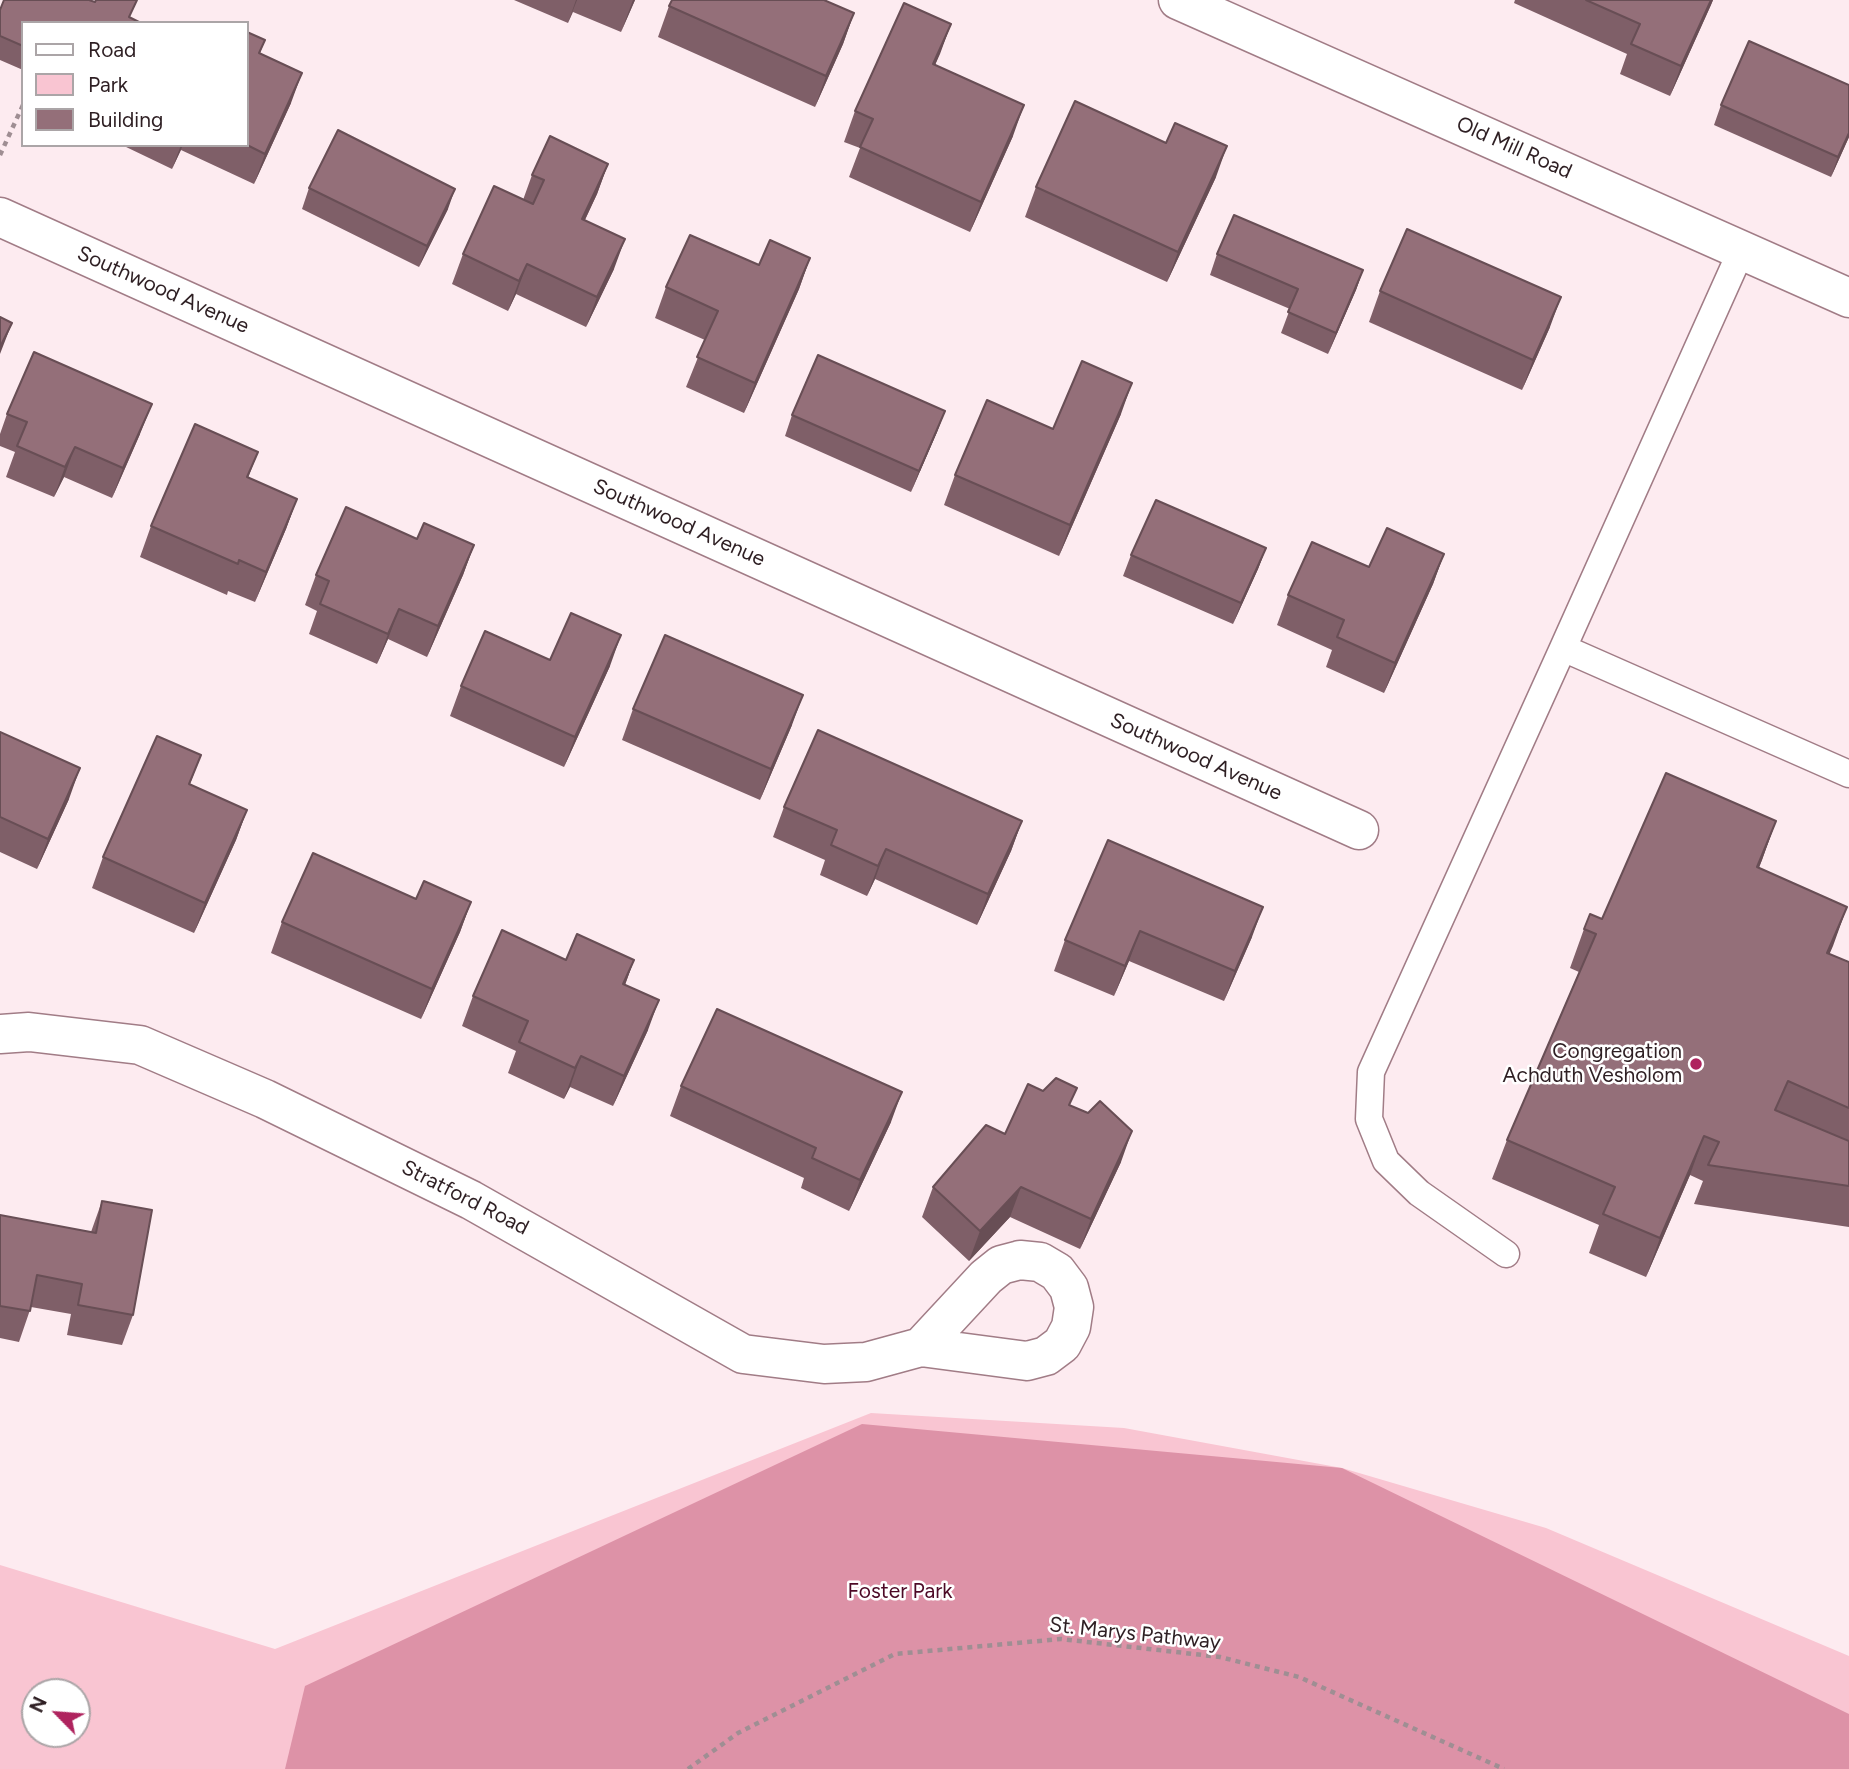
<!DOCTYPE html>
<style>
body{margin:0}
#map{position:relative;width:1849px;height:1769px;overflow:hidden;background:#fdebf0;font-family:Figtree,sans-serif}
canvas{display:block}
.legend{position:absolute;left:21px;top:21px;width:228px;height:126px;box-sizing:border-box;background:#fff;border:2px solid #aba5a7;margin:0;padding:9px 12px;list-style:none;font-size:21px;color:#2e1f23}
.legend li{display:flex;align-items:center;gap:14px;height:35px}
.legend b{width:35px;border:2px solid #aba5a7}
.north{position:absolute;left:21px;top:1678px;width:70px;height:70px;box-sizing:border-box;background:#fff;border:2px solid #aba5a7;border-radius:50%;rotate:295deg;font-size:19px;font-weight:700;line-height:28px;text-align:center;color:#2e1f23}
.north::after{content:'';display:block;margin:auto;width:24px;height:32px;background:#af235e;clip-path:polygon(50% 0,100% 100%,50% 72%,0 100%)}
</style>
<div id="map">
<canvas width="1849" height="1769"></canvas>
<ul class="legend">
<li><b style="height:9px;background:#fff"></b>Road</li>
<li><b style="height:19px;background:#f9c5d2"></b>Park</li>
<li><b style="height:19px;background:#946f79"></b>Building</li>
</ul>
<div class="north">N</div>
</div>
<script>
const context = document.querySelector('canvas').getContext('2d');
context.lineJoin = 'round';
function fillPath(path, color) {
  context.fillStyle = color;
  context.fill(path, 'evenodd');
}
function toPath(rows) {
  const path = new Path2D();
  for (const r of rows) {
    path.moveTo(r[0], r[1]);
    for (let i = 2; i < r.length; i += 2) path.lineTo(r[i], r[i + 1]);
  }
  return path;
}
function trace(path, color, width, dash) {
  context.strokeStyle = color;
  context.lineWidth = width;
  context.lineCap = dash ? 'butt' : 'round';
  context.setLineDash(dash || []);
  context.stroke(path);
}
function label(font, color, halo, rows, align = 'center') {
  context.font = font + ' Figtree,sans-serif';
  context.lineWidth = 5;
  context.setLineDash([]);
  context.textBaseline = 'middle';
  context.strokeStyle = halo;
  context.fillStyle = color;
  for (const [text, x, y, turn = 0] of rows) {
    context.save();
    context.translate(x, y);
    context.rotate((+turn || 0) * Math.PI / 180);
    context.textAlign = isNaN(turn) ? turn : align;
    if (halo) context.strokeText(text, 0, 0);
    context.fillText(text, 0, 0);
    context.restore();
  }
}
const green = toPath([
 [871,1413,1124,1428,1342,1468,1546,1528,1849,1656,1849,1769,0,1769,0,1565,275,1649],
 [35,1692,77,1692,77,1734,35,1734]
]);
const forest = toPath([
 [862,1424,1342,1468,1849,1714,1849,1769,285,1769,305,1686]
]);
const path = toPath([
 [0,155,23,105],
 [688,1769,738,1733,895,1654,1061,1639,1220,1657,1299,1677,1504,1769]
]);
const service = toPath([
 [1742,249,1563,648,1849,774],
 [1506,1254,1419,1193,1386,1161,1369,1119,1371,1072,1563,648]
]);
const minor = toPath([
 [1178,0,1849,298],
 [0,217,1359,830],
 [0,1034,29,1032,140,1045,265,1099,471,1200,743,1354,824,1364,866,1362,921,1347],
 [1020,1260,1040,1262,1057,1272,1069,1288,1074,1307,1071,1327,1062,1344,1046,1356,1027,1361,921,1347,986,1277,1001,1265,1020,1260]
]);
const wall = toPath([
 [137,0,23,23,23,70,0,60,0,10],
 [514,0,635,0,621,32,573,12,568,23],
 [1515,0,1713,0,1670,96,1620,74,1627,54,1514,3],
 [669,6,854,13,843,44,815,107,658,37],
 [951,24,935,65,1013,136,970,232,849,177,860,148,844,142,855,111],
 [247,32,265,40,260,53,291,103,254,184,181,150,172,169,124,146,124,145,247,145],
 [1721,105,1849,137,1831,177,1714,125],
 [608,164,597,194,585,220,614,269,586,327,516,294,508,311,452,284,463,254,523,200,532,175],
 [1216,177,1167,282,1025,217,1036,187],
 [309,188,448,209,419,267,302,209],
 [1217,254,1363,270,1356,290,1328,354,1281,333,1290,309,1210,275],
 [810,258,799,289,744,413,686,387,705,340,655,318,666,287,759,265],
 [1380,291,1550,327,1522,390,1369,322],
 [945,411,937,432,911,492,785,436,792,415],
 [7,414,140,434,112,498,64,477,54,497,6,477,15,452,0,446,0,434],
 [1121,414,1059,556,944,505,955,475,1053,429],
 [258,452,248,478,297,499,286,529,255,602,228,591,227,595,140,557,151,526],
 [417,539,474,545,463,575,427,657,388,639,377,664,309,634,317,611,305,605,316,575],
 [1266,548,1258,569,1233,624,1123,576,1131,555],
 [1444,554,1433,584,1384,693,1326,667,1332,650,1277,625,1288,595,1369,567],
 [550,660,610,666,564,767,450,716,461,686],
 [633,709,792,725,760,800,622,740],
 [0,732,69,799,37,869,0,852],
 [201,755,190,784,247,810,236,840,194,933,92,888,103,857],
 [784,807,1022,821,1011,851,977,925,875,879,867,896,820,875,825,860,773,837],
 [1776,821,1759,868,1847,907,1829,954,1849,962,1849,1227,1694,1204,1703,1181,1690,1175,1646,1277,1589,1253,1599,1225,1492,1179,1507,1140,1579,972,1570,968,1584,929],
 [1108,840,1252,937,1224,1001,1129,961,1114,996,1054,971,1065,940],
 [416,899,471,902,460,932,421,1019,271,953,282,922],
 [566,960,634,960,625,985,648,1030,613,1106,570,1087,564,1099,508,1073,516,1051,462,1026,473,996],
 [681,1086,891,1122,849,1211,801,1188,804,1178,670,1116],
 [1070,1105,1121,1162,1080,1249,1010,1217,969,1261,922,1217,933,1187,1005,1134],
 [102,1201,133,1315,122,1345,67,1335,71,1314,31,1307,19,1342,0,1338,0,1215,91,1232]
]);
const shadedWall = toPath([
 [576,0,577,0,568,23],
 [633,0,635,0,621,32],
 [1711,0,1713,0,1711,5,1670,96,1681,66],
 [854,13,843,44,815,107,826,76],
 [951,24,940,54,922,94,933,64],
 [302,73,291,103,254,184,265,154],
 [1024,105,1013,136,970,232,981,202],
 [1849,133,1849,137,1831,177,1838,157],
 [181,145,183,145,172,169],
 [1227,146,1216,177,1167,282,1178,252],
 [608,164,597,194,571,249,582,219],
 [455,189,448,209,419,267,427,246],
 [625,239,614,269,586,327,597,297],
 [810,258,799,289,744,413,755,383],
 [527,264,516,294,508,311,519,281],
 [1363,270,1356,290,1328,354,1336,333],
 [1561,297,1550,327,1522,390,1533,360],
 [12,323,0,354,0,347],
 [1132,383,1121,414,1059,556,1070,525],
 [152,404,140,434,112,498,123,468],
 [945,411,937,432,911,492,919,471],
 [75,447,64,477,54,497,65,467],
 [297,499,286,529,255,602,266,572],
 [474,545,463,575,427,657,438,626],
 [1266,548,1258,569,1233,624,1241,603],
 [1444,554,1433,584,1384,693,1395,663],
 [399,609,388,639,377,664,388,634],
 [621,635,610,666,564,767,575,737],
 [803,695,792,725,760,800,771,769],
 [80,768,69,799,37,869,48,839],
 [247,810,236,840,194,933,205,903],
 [1022,821,1011,851,977,925,988,894],
 [1776,821,1762,860,1742,906,1757,867],
 [886,849,875,879,867,896,878,866],
 [471,902,460,932,421,1019,432,989],
 [1263,907,1252,937,1224,1001,1235,971],
 [1847,907,1833,946,1813,992,1827,953],
 [1140,931,1129,961,1114,996,1125,966],
 [634,960,623,990,623,984],
 [659,1000,648,1030,613,1106,624,1076],
 [581,1056,570,1087,564,1099,575,1068],
 [902,1092,891,1122,849,1211,860,1180],
 [1132,1131,1121,1162,1080,1249,1091,1219],
 [1704,1136,1690,1175,1646,1277,1660,1238],
 [1021,1187,1010,1217,969,1261,980,1231]
]);
const building = toPath([
 [4,0,89,0,95,2,96,0,137,0,129,17,141,23,23,23,23,46,0,36,0,10,4,0],
 [672,0,824,0,854,13,826,76,669,6,672,0],
 [1586,0,1711,0,1681,66,1631,44,1640,24,1586,0],
 [904,3,951,24,933,64,1024,105,981,202,860,147,873,119,855,111,904,3],
 [247,32,265,40,259,53,302,73,265,154,247,145,247,32],
 [1749,41,1849,85,1849,133,1838,157,1721,105,1749,41],
 [1075,101,1166,143,1175,123,1227,146,1178,252,1036,187,1075,101],
 [338,130,455,189,427,246,309,188,338,130],
 [550,136,608,164,582,219,625,239,597,297,527,264,519,281,463,254,494,186,533,204,544,180,532,175,550,136],
 [1234,215,1363,270,1336,333,1288,312,1298,289,1217,254,1234,215],
 [1407,229,1561,297,1533,360,1380,291,1407,229],
 [690,235,759,265,770,240,810,258,755,383,697,357,718,311,666,287,690,235],
 [0,317,12,323,0,347,0,317],
 [34,352,152,404,123,468,75,447,65,467,17,446,27,422,7,414,34,352],
 [818,355,945,411,919,471,792,415,818,355],
 [1082,361,1132,383,1070,525,955,475,987,400,1053,429,1082,361],
 [195,424,258,452,247,477,297,499,266,572,239,560,238,564,151,526,195,424],
 [1156,500,1266,548,1241,603,1131,555,1156,500],
 [346,507,417,539,424,523,474,545,438,626,399,609,388,634,320,604,329,581,316,575,346,507],
 [1387,528,1444,554,1395,663,1337,637,1344,620,1288,595,1312,542,1369,567,1387,528],
 [571,613,621,635,575,737,461,686,485,631,550,660,571,613],
 [665,635,803,695,771,769,633,709,665,635],
 [818,730,1022,821,988,894,886,849,878,866,831,845,837,830,784,807,818,730],
 [0,732,80,768,48,839,0,817,0,732],
 [157,736,201,755,189,784,247,810,205,903,103,857,157,736],
 [1666,773,1776,821,1757,867,1847,907,1827,953,1849,962,1849,1108,1788,1081,1775,1110,1849,1141,1849,1186,1708,1165,1719,1142,1704,1136,1660,1238,1603,1214,1615,1187,1507,1140,1596,934,1584,929,1590,914,1602,919,1666,773],
 [1108,840,1263,907,1235,971,1140,931,1125,966,1065,940,1108,840],
 [313,853,416,899,424,881,471,902,432,989,282,922,313,853],
 [502,930,566,960,577,934,634,960,623,984,659,1000,624,1076,581,1056,575,1068,519,1042,528,1021,473,996,502,930],
 [717,1009,902,1092,860,1180,812,1158,816,1148,681,1086,717,1009],
 [1056,1078,1077,1088,1069,1105,1088,1113,1100,1101,1132,1131,1091,1219,1021,1187,980,1231,933,1187,986,1125,1005,1134,1028,1084,1043,1091,1056,1078],
 [102,1201,152,1210,133,1315,78,1305,82,1284,37,1275,30,1311,0,1306,0,1215,96,1233,102,1201]
]);
const markers = [
 [1696,1064,7,"#af235e"]
];
const streetNames = [
 ["Old Mill Road",1514,148,24],
 ["Southwood Avenue",163,290,24],
 ["Southwood Avenue",679,523,24],
 ["Southwood Avenue",1196,757,24],
 ["Stratford Road",465,1198,27],
 ["St. Marys Pathway",1135,1634,6]
];
const poiNames = [
 ["Congregation",1682,1052],
 ["Achduth Vesholom",1682,1076]
];
const parkNames = [
 ["Foster Park",900,1592]
];
fillPath(green, '#f9c5d2');
fillPath(forest, '#dd92a7');
trace(service, '#a17c86', 29);
trace(minor, '#a17c86', 41);
trace(path, '#9f8e93', 4.5, [5, 5]);
trace(service, '#fff', 26);
trace(minor, '#fff', 38);
fillPath(wall, '#7f5f68');
fillPath(shadedWall, '#684e55');
fillPath(building, '#946f79');
trace(building, '#684e55', 2);
for (const [x, y, r, color] of markers) {
  const dot = new Path2D();
  dot.arc(x, y, r, 0, 2 * Math.PI);
  context.fillStyle = color;
  context.fill(dot);
  trace(dot, '#fff', 2.5);
}
label('21px', '#2e1f23', '#fff', streetNames);
label('21px', '#2e1f23', '#fff', poiNames, 'right');
label('21px', '#4d0926', '#fff', parkNames);
</script>
